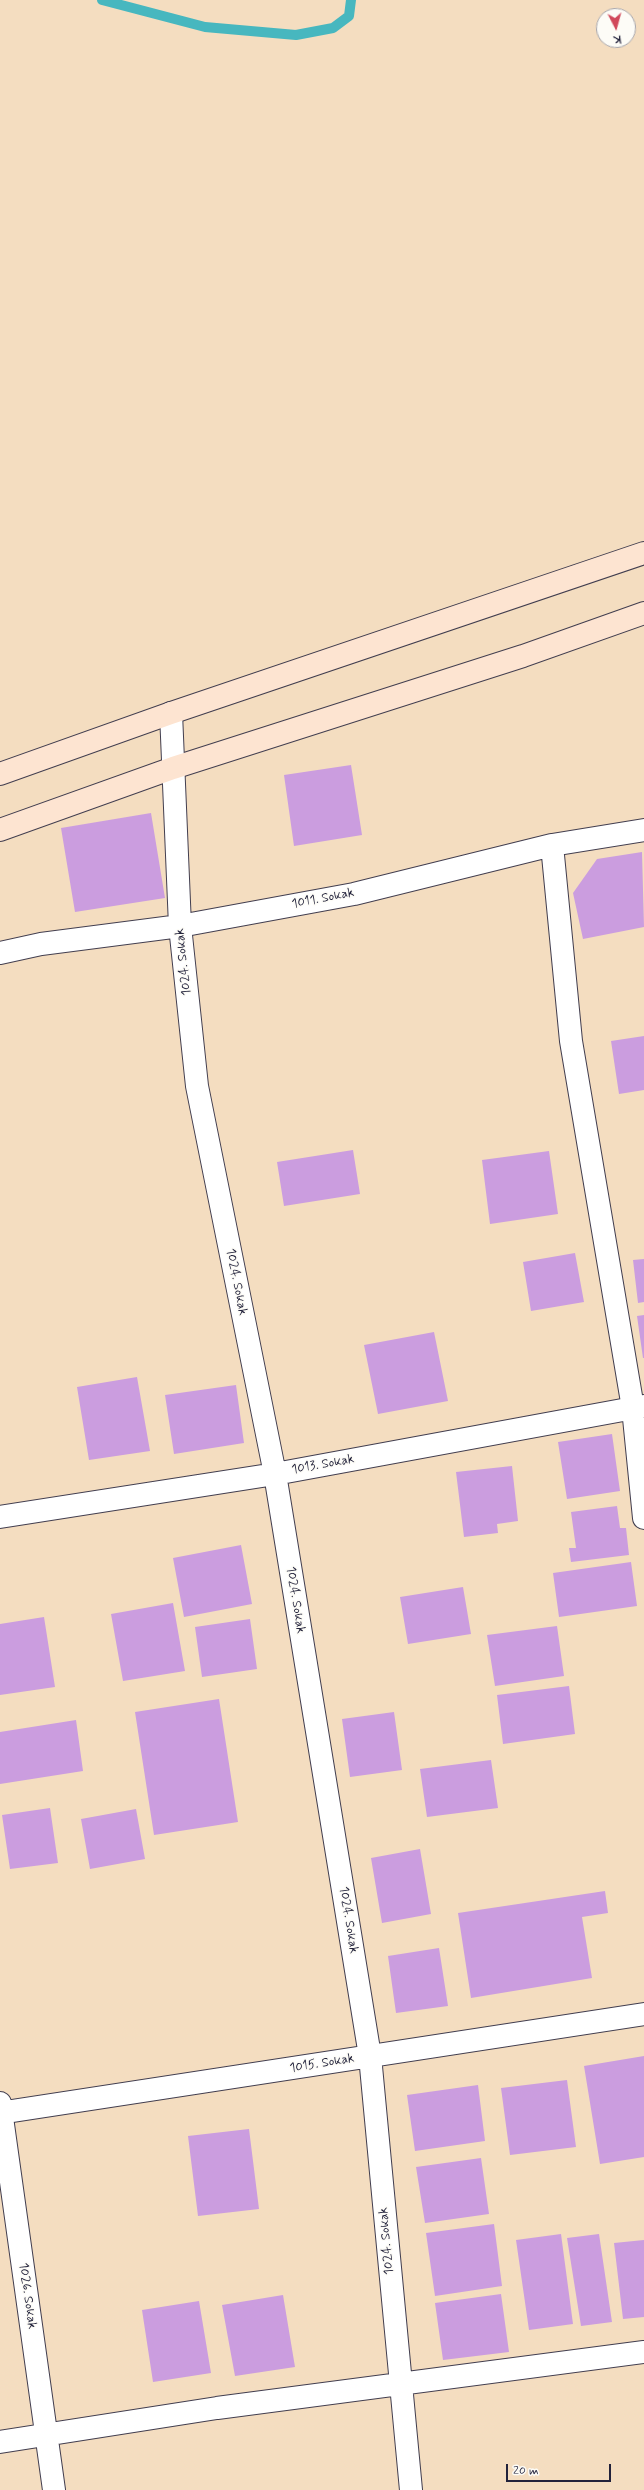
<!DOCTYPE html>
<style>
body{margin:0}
#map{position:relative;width:644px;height:2490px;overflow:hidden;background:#f4ddc0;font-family:Mynerve,sans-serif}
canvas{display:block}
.north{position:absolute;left:596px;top:8px;width:40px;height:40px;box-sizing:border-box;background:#fdfcf7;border:1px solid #a5a5ac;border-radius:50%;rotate:174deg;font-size:11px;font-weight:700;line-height:16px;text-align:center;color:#22223b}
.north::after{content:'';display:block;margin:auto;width:14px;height:18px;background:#d1495b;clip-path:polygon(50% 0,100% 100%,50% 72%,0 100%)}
.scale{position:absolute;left:506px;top:2464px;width:105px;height:18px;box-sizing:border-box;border:2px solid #22223b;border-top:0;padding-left:5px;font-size:12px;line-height:14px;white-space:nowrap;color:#22223b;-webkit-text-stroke:3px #fdfcf7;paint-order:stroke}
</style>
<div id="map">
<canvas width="644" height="2490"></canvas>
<div class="north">K</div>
<div class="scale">20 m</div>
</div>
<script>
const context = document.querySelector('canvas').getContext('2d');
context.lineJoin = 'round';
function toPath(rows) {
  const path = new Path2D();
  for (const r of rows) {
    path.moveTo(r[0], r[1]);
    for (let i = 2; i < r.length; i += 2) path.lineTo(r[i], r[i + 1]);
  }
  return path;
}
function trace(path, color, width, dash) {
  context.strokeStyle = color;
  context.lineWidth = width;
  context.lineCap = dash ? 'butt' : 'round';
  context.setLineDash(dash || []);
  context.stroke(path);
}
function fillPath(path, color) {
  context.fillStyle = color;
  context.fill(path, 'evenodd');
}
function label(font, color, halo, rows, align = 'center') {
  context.font = font + ' Mynerve,sans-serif';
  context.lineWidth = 3;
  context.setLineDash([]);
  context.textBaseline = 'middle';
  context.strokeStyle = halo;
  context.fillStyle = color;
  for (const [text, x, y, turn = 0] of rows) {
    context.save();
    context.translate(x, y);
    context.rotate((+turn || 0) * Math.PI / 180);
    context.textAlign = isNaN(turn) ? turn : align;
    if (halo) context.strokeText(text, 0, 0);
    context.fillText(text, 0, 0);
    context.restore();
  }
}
const stream = toPath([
 [102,0,205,27,296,35,333,28,349,16,351,0]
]);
const building = toPath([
 [351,765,362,835,294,846,284,775],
 [151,813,165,898,75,912,61,828],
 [642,852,644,927,583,939,573,893,597,859],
 [644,1036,644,1090,619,1094,611,1041],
 [353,1150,360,1194,284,1206,277,1162],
 [549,1151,558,1214,490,1224,482,1160],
 [575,1253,584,1302,531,1311,523,1262],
 [644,1259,644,1302,638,1303,633,1260],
 [644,1315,644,1358,643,1358,637,1316],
 [434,1332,448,1401,378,1414,364,1345],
 [137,1377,150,1451,89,1460,77,1387],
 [236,1385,244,1443,174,1454,165,1395],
 [612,1434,620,1491,567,1499,558,1442],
 [512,1466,518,1521,497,1524,498,1533,464,1537,456,1472],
 [617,1506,620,1528,626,1528,629,1555,571,1562,569,1548,576,1548,571,1512],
 [241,1545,252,1604,184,1617,173,1558],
 [631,1562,637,1606,559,1617,553,1573],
 [463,1587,471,1634,408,1644,400,1597],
 [173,1603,185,1671,123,1681,111,1614],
 [44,1617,55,1687,0,1695,0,1624],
 [250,1619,257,1669,202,1677,195,1627],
 [557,1626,564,1676,495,1686,487,1635],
 [569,1686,575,1734,503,1744,497,1695],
 [219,1699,238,1822,154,1835,135,1712],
 [394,1712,402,1770,350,1777,342,1719],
 [76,1720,83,1771,0,1784,0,1732],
 [491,1760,498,1808,427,1817,420,1769],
 [50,1808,58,1863,10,1869,2,1815],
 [136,1809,145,1859,90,1869,81,1819],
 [420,1849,431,1914,382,1923,371,1858],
 [605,1891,608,1913,582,1917,592,1978,471,1998,458,1913],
 [439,1948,448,2006,396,2013,388,1956],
 [644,2056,644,2157,600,2164,584,2066],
 [567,2080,576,2147,510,2155,501,2088],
 [478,2085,485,2141,415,2151,407,2095],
 [249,2129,259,2209,198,2216,188,2136],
 [481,2158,489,2214,425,2223,416,2167],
 [494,2224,502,2286,435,2296,426,2233],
 [561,2234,573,2324,529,2330,516,2240],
 [599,2234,612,2322,581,2326,567,2238],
 [644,2240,644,2317,623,2319,614,2243],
 [501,2294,509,2352,443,2360,435,2303],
 [283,2295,295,2367,235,2376,222,2305],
 [199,2301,211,2373,153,2382,142,2310]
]);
const street = toPath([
 [171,713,180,926,197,1086,275,1474,370,2056,411,2490],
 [552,845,571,1041,633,1408,644,1518],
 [0,953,41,944,180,926,354,894,552,845,644,830],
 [0,1517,275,1474,644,1406],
 [0,2103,54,2490],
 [0,2113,644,2014],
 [0,2442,217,2408,644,2352]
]);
const secondary = toPath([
 [0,774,171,713,644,553],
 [0,830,173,768,523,656,644,613]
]);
const streetNames = [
 ["1011. Sokak",323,899,-11],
 ["1024. Sokak",184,962,-96],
 ["1024. Sokak",236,1282,79],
 ["1013. Sokak",323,1465,-10],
 ["1024. Sokak",295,1600,81],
 ["1024. Sokak",348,1920,81],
 ["1015. Sokak",322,2064,-9],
 ["1024. Sokak",387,2241,-95],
 ["1026. Sokak",27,2296,82]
];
trace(stream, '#47b7bf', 10);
fillPath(building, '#cb9ddf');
trace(street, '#423e4f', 24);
trace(secondary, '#423e4f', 24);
trace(street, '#fff', 22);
trace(secondary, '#fde4d1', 22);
label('13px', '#22223b', '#fdfcf7', streetNames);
</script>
